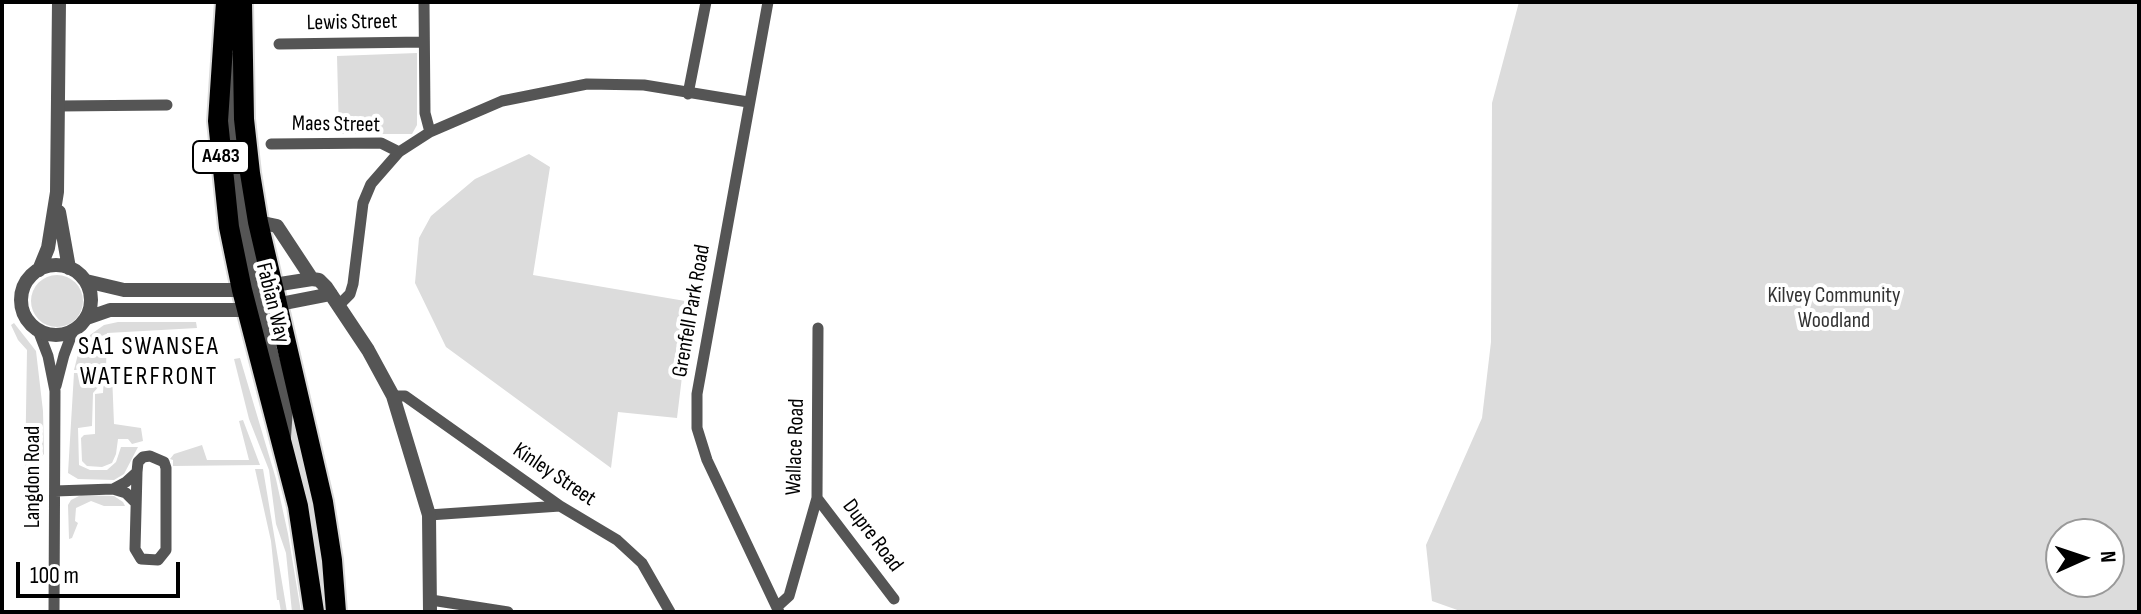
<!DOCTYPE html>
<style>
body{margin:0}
#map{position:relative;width:2141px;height:614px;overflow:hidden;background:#fff;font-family:"Sofia Sans Condensed",sans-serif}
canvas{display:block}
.frame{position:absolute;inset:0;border:4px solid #000;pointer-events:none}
.north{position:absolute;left:2045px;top:518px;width:80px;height:80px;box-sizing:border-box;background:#fff;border:2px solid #999;border-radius:50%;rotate:87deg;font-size:22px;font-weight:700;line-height:32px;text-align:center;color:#000}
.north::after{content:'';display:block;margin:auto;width:28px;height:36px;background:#000;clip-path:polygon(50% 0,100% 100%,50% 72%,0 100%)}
.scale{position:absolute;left:16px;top:562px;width:164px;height:36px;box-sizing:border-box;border:4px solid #000;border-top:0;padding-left:10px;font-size:24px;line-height:28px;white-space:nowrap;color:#000;-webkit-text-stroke:6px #fff;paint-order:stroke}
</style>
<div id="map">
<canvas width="2141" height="614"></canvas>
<div class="frame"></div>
<div class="north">N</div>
<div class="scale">100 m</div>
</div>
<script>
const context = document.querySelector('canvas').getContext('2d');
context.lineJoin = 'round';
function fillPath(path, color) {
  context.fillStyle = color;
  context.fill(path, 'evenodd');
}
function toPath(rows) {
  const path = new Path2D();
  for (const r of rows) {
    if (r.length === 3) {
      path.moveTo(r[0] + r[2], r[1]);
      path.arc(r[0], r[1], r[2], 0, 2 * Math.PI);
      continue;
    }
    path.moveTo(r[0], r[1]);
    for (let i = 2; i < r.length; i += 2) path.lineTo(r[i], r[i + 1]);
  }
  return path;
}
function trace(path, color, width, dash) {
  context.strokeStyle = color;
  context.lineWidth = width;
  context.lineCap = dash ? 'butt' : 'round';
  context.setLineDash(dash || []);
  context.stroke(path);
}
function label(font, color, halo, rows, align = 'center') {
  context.font = font + ' "Sofia Sans Condensed",sans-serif';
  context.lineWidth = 8;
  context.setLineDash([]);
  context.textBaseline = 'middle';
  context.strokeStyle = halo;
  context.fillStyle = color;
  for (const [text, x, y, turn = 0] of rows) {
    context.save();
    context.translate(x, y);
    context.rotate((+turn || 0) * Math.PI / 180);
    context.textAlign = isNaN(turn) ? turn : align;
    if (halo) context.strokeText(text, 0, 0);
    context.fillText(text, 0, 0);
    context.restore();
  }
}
const green = toPath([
 [1519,2,2139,2,2139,612,1463,612,1432,601,1426,545,1482,418,1491,342,1492,103],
 [2061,534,2109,534,2109,582,2061,582],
 [417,53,417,125,412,134,339,134,337,56],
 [529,154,550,167,533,275,691,302,677,418,618,412,611,468,446,347,415,283,419,238,431,216,475,179],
 [57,301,26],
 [118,322,196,322,197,328,107,333,106,369,74,370,78,354,90,335,104,325],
 [14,323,36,351,43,411,44,454,25,475,27,350,18,340,11,325],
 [281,343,312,472,330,612,321,612,273,345],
 [240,358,276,479,288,534,301,612,292,612,286,553,276,524,269,470,249,419,234,359],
 [74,373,98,373,100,376,100,385,93,393,92,426,78,428,79,465,90,470,107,470,116,462,121,447,138,447,124,474,114,480,78,479,68,473],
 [104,374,112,374,114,424,141,428,143,441,132,444,128,439,118,439,116,454,112,463,102,467,87,466,82,461,81,438,84,435,95,434,95,394,103,393],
 [243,420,260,465,173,466,173,460,170,459,174,454,202,445,207,460,249,460,239,421],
 [255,469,263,469,287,612,281,612,279,600,277,600,271,541],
 [81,495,114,496,123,502,125,506,104,506,91,501,76,508,75,521,78,523,72,538,69,539,68,505,71,500]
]);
const minor = toPath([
 [424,2,425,113,430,132],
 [768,2,697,394,697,428,707,460,779,612],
 [279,44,424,42],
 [688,94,706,2],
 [59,106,167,105],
 [271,144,381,143,399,152],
 [339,305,350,294,353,284,363,203,371,184,399,152,430,132,502,101,587,84,644,85,748,102],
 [38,330,48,356,55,391,54,612],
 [56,386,64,355,73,331],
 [393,396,405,396,560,506,617,540,642,563,670,612],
 [113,489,126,482,137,472,138,462,143,457,150,456,164,462,166,468,166,550,158,560,141,559,135,549,137,472],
 [55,491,113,489,126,493,136,503],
 [817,498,894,599],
 [429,515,560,506],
 [431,600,508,612],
 [778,606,789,596,817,498,818,328]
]);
const tertiary = toPath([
 [235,59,231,100,234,149,239,194,257,287,254,304,249,310],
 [59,212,69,268],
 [258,222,277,226,312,279],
 [56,300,35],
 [39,270,48,248,57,192,59,2],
 [86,281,124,290,242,290,312,279,319,280,326,287,368,350,393,396,429,515,430,612],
 [263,298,261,307,270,349,286,408,284,437],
 [87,318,110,310,249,310,331,294]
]);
const trunk = toPath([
 [226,2,218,121,229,227,242,290,298,506,314,612],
 [242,2,244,119,250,173,258,222,323,502,332,560,336,612]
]);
const shields = [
 [221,157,56]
];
const shieldNames = [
 ["A483",221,157]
];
const streetNames = [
 ["Lewis Street",352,23,-1],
 ["Maes Street",336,125,1],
 ["Fabian Way",272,303,76],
 ["Grenfell Park Road",692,311,-80],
 ["Wallace Road",796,447,-88],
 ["Kinley Street",554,475,34],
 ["Langdon Road",33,477,-90],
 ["Dupre Road",872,536,53]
];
const parkNames = [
 ["Kilvey Community",1834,296],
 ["Woodland",1834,321]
];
const quarterNames = [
 ["SA1 SWANSEA",149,347],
 ["WATERFRONT",149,377]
];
fillPath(green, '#dcdcdc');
trace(trunk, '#dbdbdb', 24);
trace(minor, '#555', 11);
trace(tertiary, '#555', 14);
trace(trunk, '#000', 20);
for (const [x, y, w] of shields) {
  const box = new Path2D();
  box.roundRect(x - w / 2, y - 16, w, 32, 6);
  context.fillStyle = '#fff';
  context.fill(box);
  trace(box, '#000', 2);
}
label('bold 20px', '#000', null, shieldNames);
label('22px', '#000', '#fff', streetNames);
label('22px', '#333', '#fff', parkNames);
context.letterSpacing = '2px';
label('26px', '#000', '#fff', quarterNames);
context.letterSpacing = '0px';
</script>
